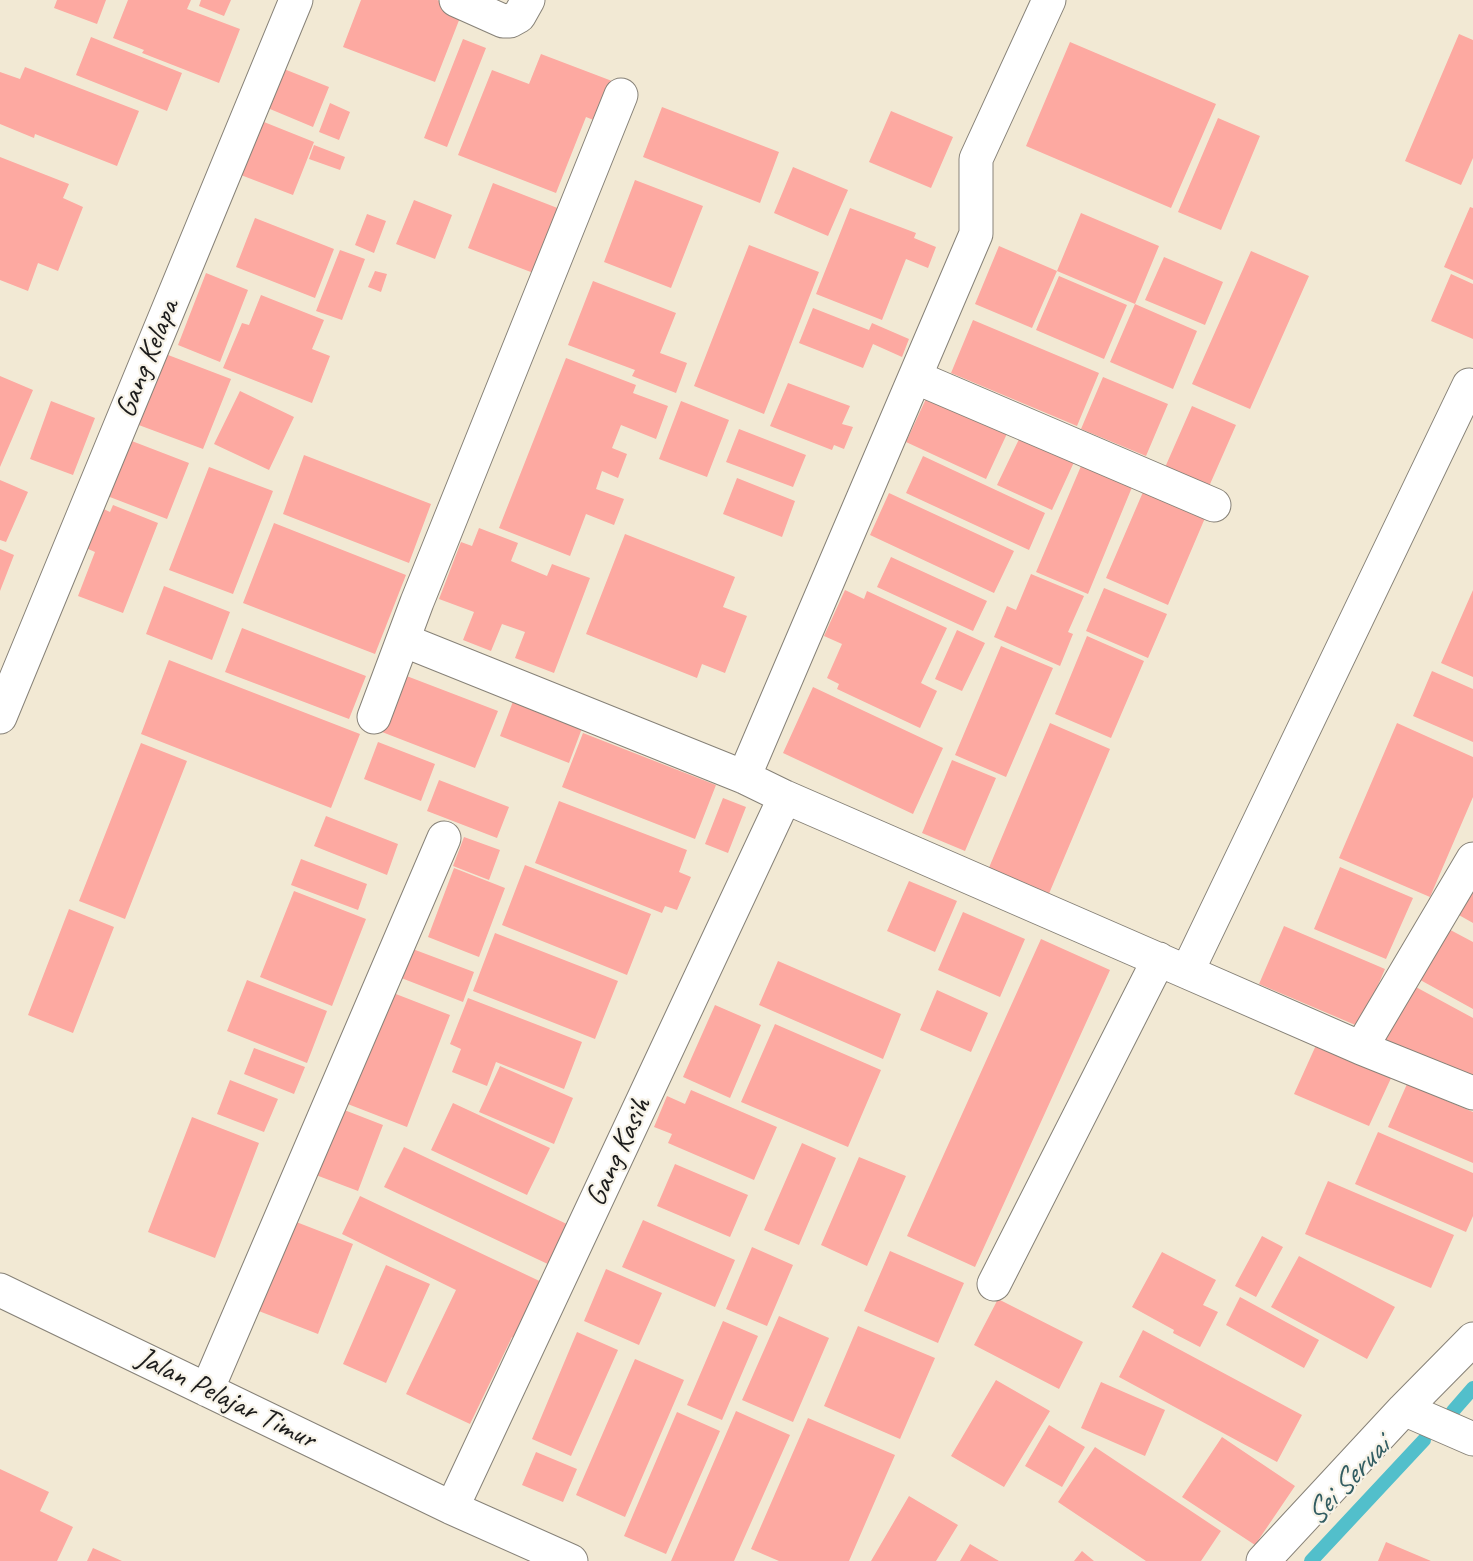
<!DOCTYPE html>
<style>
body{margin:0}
canvas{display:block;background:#f2e9d4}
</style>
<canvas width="1473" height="1561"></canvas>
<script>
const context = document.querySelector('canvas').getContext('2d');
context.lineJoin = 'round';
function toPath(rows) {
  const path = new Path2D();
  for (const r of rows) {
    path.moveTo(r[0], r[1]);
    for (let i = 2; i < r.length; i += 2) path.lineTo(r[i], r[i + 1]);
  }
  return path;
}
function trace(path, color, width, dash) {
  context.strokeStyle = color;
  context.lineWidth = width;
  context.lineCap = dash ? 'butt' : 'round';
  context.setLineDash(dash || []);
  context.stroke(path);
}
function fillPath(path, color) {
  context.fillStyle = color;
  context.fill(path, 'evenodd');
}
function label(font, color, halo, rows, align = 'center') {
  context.font = font + ' Caveat,sans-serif';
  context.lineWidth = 4.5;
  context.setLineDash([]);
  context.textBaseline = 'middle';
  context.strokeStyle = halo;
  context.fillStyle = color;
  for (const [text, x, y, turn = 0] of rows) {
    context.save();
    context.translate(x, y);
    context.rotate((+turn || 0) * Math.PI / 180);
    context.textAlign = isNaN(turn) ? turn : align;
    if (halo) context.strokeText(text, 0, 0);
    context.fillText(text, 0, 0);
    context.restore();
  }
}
const stream = toPath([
 [1453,1411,1473,1388],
 [1311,1561,1424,1440]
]);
const building = toPath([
 [57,0,106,0,97,24,54,8],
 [128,0,191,0,187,9,240,29,219,83,142,53,144,50,113,38],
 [201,0,231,0,224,16,199,6],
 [361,0,437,0,463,10,435,82,343,47],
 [1459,34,1473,40,1473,158,1461,185,1405,161],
 [91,37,182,73,167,111,76,75],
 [463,39,486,48,447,147,424,138],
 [1070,42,1216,104,1171,208,1026,146],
 [541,54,612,81,596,121,586,117,556,193,458,155,492,70,529,84],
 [274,65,329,87,313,127,258,104],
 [25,67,139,111,117,166,35,134,34,138,0,124,0,72,20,79],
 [330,103,350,112,339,140,319,132],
 [662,107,779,152,760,203,643,157],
 [891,111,953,137,931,188,869,162],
 [254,118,314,142,293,195,233,172],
 [1218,118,1260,136,1221,230,1178,212],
 [314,145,345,157,340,170,309,159],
 [0,157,69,184,63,198,83,207,58,271,38,263,28,291,0,280],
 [793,167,848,190,828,236,774,213],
 [635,180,703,206,671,288,604,262],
 [493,183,560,209,536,274,468,248],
 [414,200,452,215,435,259,396,244],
 [1470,207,1473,208,1473,280,1444,267],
 [850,208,916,233,914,238,936,247,928,268,906,259,882,320,816,294],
 [1081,213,1159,246,1135,304,1057,271],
 [367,214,386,221,374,253,355,245],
 [255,218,334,249,315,298,236,267],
 [749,245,819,272,764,414,694,386],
 [999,246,1057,271,1032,328,975,304],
 [340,250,365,259,342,320,316,311],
 [1251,251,1309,276,1250,409,1192,384],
 [1164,257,1223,282,1205,325,1145,300],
 [375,271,387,274,381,292,368,287],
 [206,273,248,290,220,362,178,345],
 [1451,274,1473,284,1473,339,1431,321],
 [1059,276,1127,305,1104,359,1036,330],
 [593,281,676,313,660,353,687,363,676,393,632,376,635,370,568,345],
 [261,295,324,320,312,349,330,356,312,403,223,368,242,323,249,325],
 [1135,304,1197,331,1173,389,1110,362],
 [813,308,869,330,872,323,909,339,902,357,873,344,863,368,799,343],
 [973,320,1099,373,1077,426,951,373],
 [155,350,231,379,203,449,128,421],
 [566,358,636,385,633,393,668,406,656,439,621,425,612,448,627,454,618,478,602,471,596,489,624,499,614,525,586,514,570,556,499,528],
 [0,376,33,390,0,467],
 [1103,377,1168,404,1146,456,1081,429],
 [788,383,850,406,842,424,853,427,844,449,834,445,832,450,770,426],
 [931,388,1011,425,986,479,906,442],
 [240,391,294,417,269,470,214,444],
 [51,401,95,418,73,475,30,459],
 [681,401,729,420,707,477,659,459],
 [1192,406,1236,425,1207,491,1163,472],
 [739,429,806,455,793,487,726,462],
 [1021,435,1075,460,1052,510,997,485],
 [124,438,189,463,167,519,102,494],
 [304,455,431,504,409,563,283,514],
 [923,456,1045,513,1029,550,906,493],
 [1084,459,1135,480,1088,594,1036,572],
 [209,467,273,491,233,594,169,570],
 [737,478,795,501,782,537,723,514],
 [0,480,28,492,6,542,0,540],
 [1143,492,1205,518,1168,605,1106,578],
 [889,493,1014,551,994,593,870,535],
 [95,505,110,512,113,505,158,523,123,613,78,596,95,552,79,545],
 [274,523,406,575,375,654,243,603],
 [479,528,518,543,511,561,547,576,552,564,590,578,554,673,515,658,525,632,502,624,491,651,463,640,474,612,439,599,461,542,472,546],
 [625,534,735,577,723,607,747,616,725,673,702,664,697,678,586,634],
 [0,549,14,555,0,591],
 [891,557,987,601,973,631,877,587],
 [1031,574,1084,596,1068,632,1073,634,1060,666,994,637,1007,606,1016,610],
 [164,586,230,612,212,660,146,634],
 [1104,588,1167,614,1148,658,1086,631],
 [845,590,864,599,867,591,947,628,921,683,937,691,920,728,837,689,839,684,827,678,842,644,824,636],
 [1473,590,1473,677,1441,663],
 [242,628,366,676,349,719,225,672],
 [957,630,985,643,962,691,935,679],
 [1087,636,1144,661,1111,738,1055,714],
 [1001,646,1053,668,1006,777,955,755],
 [169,660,360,734,331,808,141,734],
 [1432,671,1473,689,1473,742,1413,716],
 [404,675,498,711,475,768,382,732],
 [813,687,943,748,913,814,783,753],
 [515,696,584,723,569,763,500,736],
 [1050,723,1110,749,1048,896,988,870],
 [1397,723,1473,757,1473,797,1430,897,1339,858],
 [583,733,716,785,695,839,562,787],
 [378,742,435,764,421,801,364,779],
 [141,743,187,761,125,919,79,901],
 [952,760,996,778,965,851,922,833],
 [439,780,509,807,497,838,427,811],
 [723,798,746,807,728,853,705,844],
 [559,801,687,850,679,872,691,877,677,910,665,906,662,913,535,863],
 [326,816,398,844,387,875,314,846],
 [464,837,500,850,489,880,453,866],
 [301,859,367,884,358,910,291,885],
 [525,865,651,914,627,975,502,925],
 [1340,867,1413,898,1386,959,1314,929],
 [454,868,505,888,479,957,428,937],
 [1473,869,1473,923,1450,910],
 [909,881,957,901,935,952,887,931],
 [294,891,366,919,332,1006,260,977],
 [69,909,114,927,73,1033,28,1015],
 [963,912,1025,939,1000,997,938,970],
 [1441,925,1473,942,1473,1009,1413,976],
 [1284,926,1385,969,1360,1027,1259,984],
 [495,933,618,981,595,1039,473,991],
 [1041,939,1110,970,975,1267,907,1236],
 [402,945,474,972,463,1002,391,974],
 [778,961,901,1014,883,1059,759,1005],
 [247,980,327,1011,307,1063,227,1031],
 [1414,986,1473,1018,1473,1075,1468,1084,1385,1039],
 [383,989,450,1015,407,1127,340,1101],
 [937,990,988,1013,971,1052,920,1030],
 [468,998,582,1042,564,1089,496,1062,487,1086,452,1072,461,1049,450,1044],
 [715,1005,761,1025,730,1098,683,1077],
 [775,1024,881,1070,848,1147,741,1102],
 [1317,1043,1392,1076,1369,1126,1294,1094],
 [254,1048,305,1067,294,1094,244,1074],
 [500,1066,573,1098,554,1144,479,1112],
 [230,1080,278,1099,264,1132,217,1114],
 [1407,1084,1473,1112,1473,1163,1388,1127],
 [691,1090,777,1127,754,1180,668,1143,672,1134,654,1127,667,1096,685,1104],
 [453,1103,550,1148,527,1195,431,1150],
 [334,1106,383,1125,358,1191,308,1172],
 [192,1117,259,1143,215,1258,148,1232],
 [1378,1132,1473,1173,1473,1216,1466,1232,1355,1184],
 [802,1143,836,1158,799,1245,764,1230],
 [404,1147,571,1226,552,1266,384,1187],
 [859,1157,906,1176,867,1266,821,1245],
 [675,1164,748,1195,730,1237,657,1206],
 [1328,1181,1454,1235,1431,1288,1305,1234],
 [360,1196,550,1286,523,1342,512,1337,470,1424,406,1394,456,1290,342,1234],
 [286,1218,353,1244,318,1334,251,1308],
 [643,1220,735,1260,715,1307,622,1267],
 [1262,1236,1283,1247,1256,1297,1235,1286],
 [752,1247,793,1265,767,1326,726,1309],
 [890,1251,964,1283,938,1343,864,1311],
 [1162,1252,1216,1280,1203,1305,1218,1312,1200,1347,1173,1333,1174,1330,1132,1307],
 [1299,1256,1395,1307,1367,1359,1271,1307],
 [386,1265,430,1284,386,1383,343,1364],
 [606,1269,662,1293,639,1345,584,1321],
 [1240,1297,1319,1340,1304,1368,1226,1325],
 [998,1299,1083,1342,1059,1389,974,1345],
 [779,1316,829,1338,793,1422,742,1400],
 [723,1321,758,1336,722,1420,687,1405],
 [858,1326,935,1358,900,1439,824,1406],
 [1143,1330,1302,1415,1277,1462,1119,1377],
 [577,1332,618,1350,571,1456,532,1439],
 [635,1359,684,1380,625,1517,576,1495],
 [996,1380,1050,1411,1004,1487,951,1456],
 [1101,1382,1165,1410,1145,1456,1081,1428],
 [736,1411,790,1435,734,1561,671,1561],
 [677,1412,720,1431,666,1554,624,1536],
 [808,1418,895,1455,849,1561,779,1561,751,1549],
 [1049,1425,1085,1447,1062,1487,1025,1466],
 [1222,1437,1295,1486,1255,1545,1182,1497],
 [1095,1447,1221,1531,1201,1561,1146,1561,1058,1502],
 [536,1452,577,1469,563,1502,522,1485],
 [0,1469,49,1492,40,1511,73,1527,57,1561,0,1561],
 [909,1496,958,1525,936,1561,871,1561],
 [1386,1542,1431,1561,1378,1561],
 [970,1544,999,1561,960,1561],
 [93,1548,122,1561,87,1561],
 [1082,1551,1094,1561,1074,1561]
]);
const minor = toPath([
 [456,0,503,21,510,21,519,16,528,0],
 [915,377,1214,505],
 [403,640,744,777,785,797,1187,972,1361,1048,1473,1093],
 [0,717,296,0],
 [374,717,417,602,621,95],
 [744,777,976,234,976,159,1049,0],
 [1187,972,1469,385],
 [1361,1048,1473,859],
 [994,1284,1159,959],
 [0,1290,452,1508,571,1561],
 [207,1390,444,838],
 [1404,1409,1473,1439],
 [452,1508,785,797],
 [1263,1561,1404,1409,1473,1339]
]);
const streetNames = [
 ["Gang Kelapa",148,359,-68],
 ["Gang Kasih",619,1152,-65],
 ["Jalan Pelajar Timur",226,1399,26]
];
const waterNames = [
 ["Sei Seruai",1348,1482,-47]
];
trace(stream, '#52bfcb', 14);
fillPath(building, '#fda9a1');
trace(minor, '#878278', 35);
trace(minor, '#fff', 33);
label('30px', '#1c1c1c', '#f7f3e8', streetNames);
label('italic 32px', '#325d62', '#f7f3e8', waterNames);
</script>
